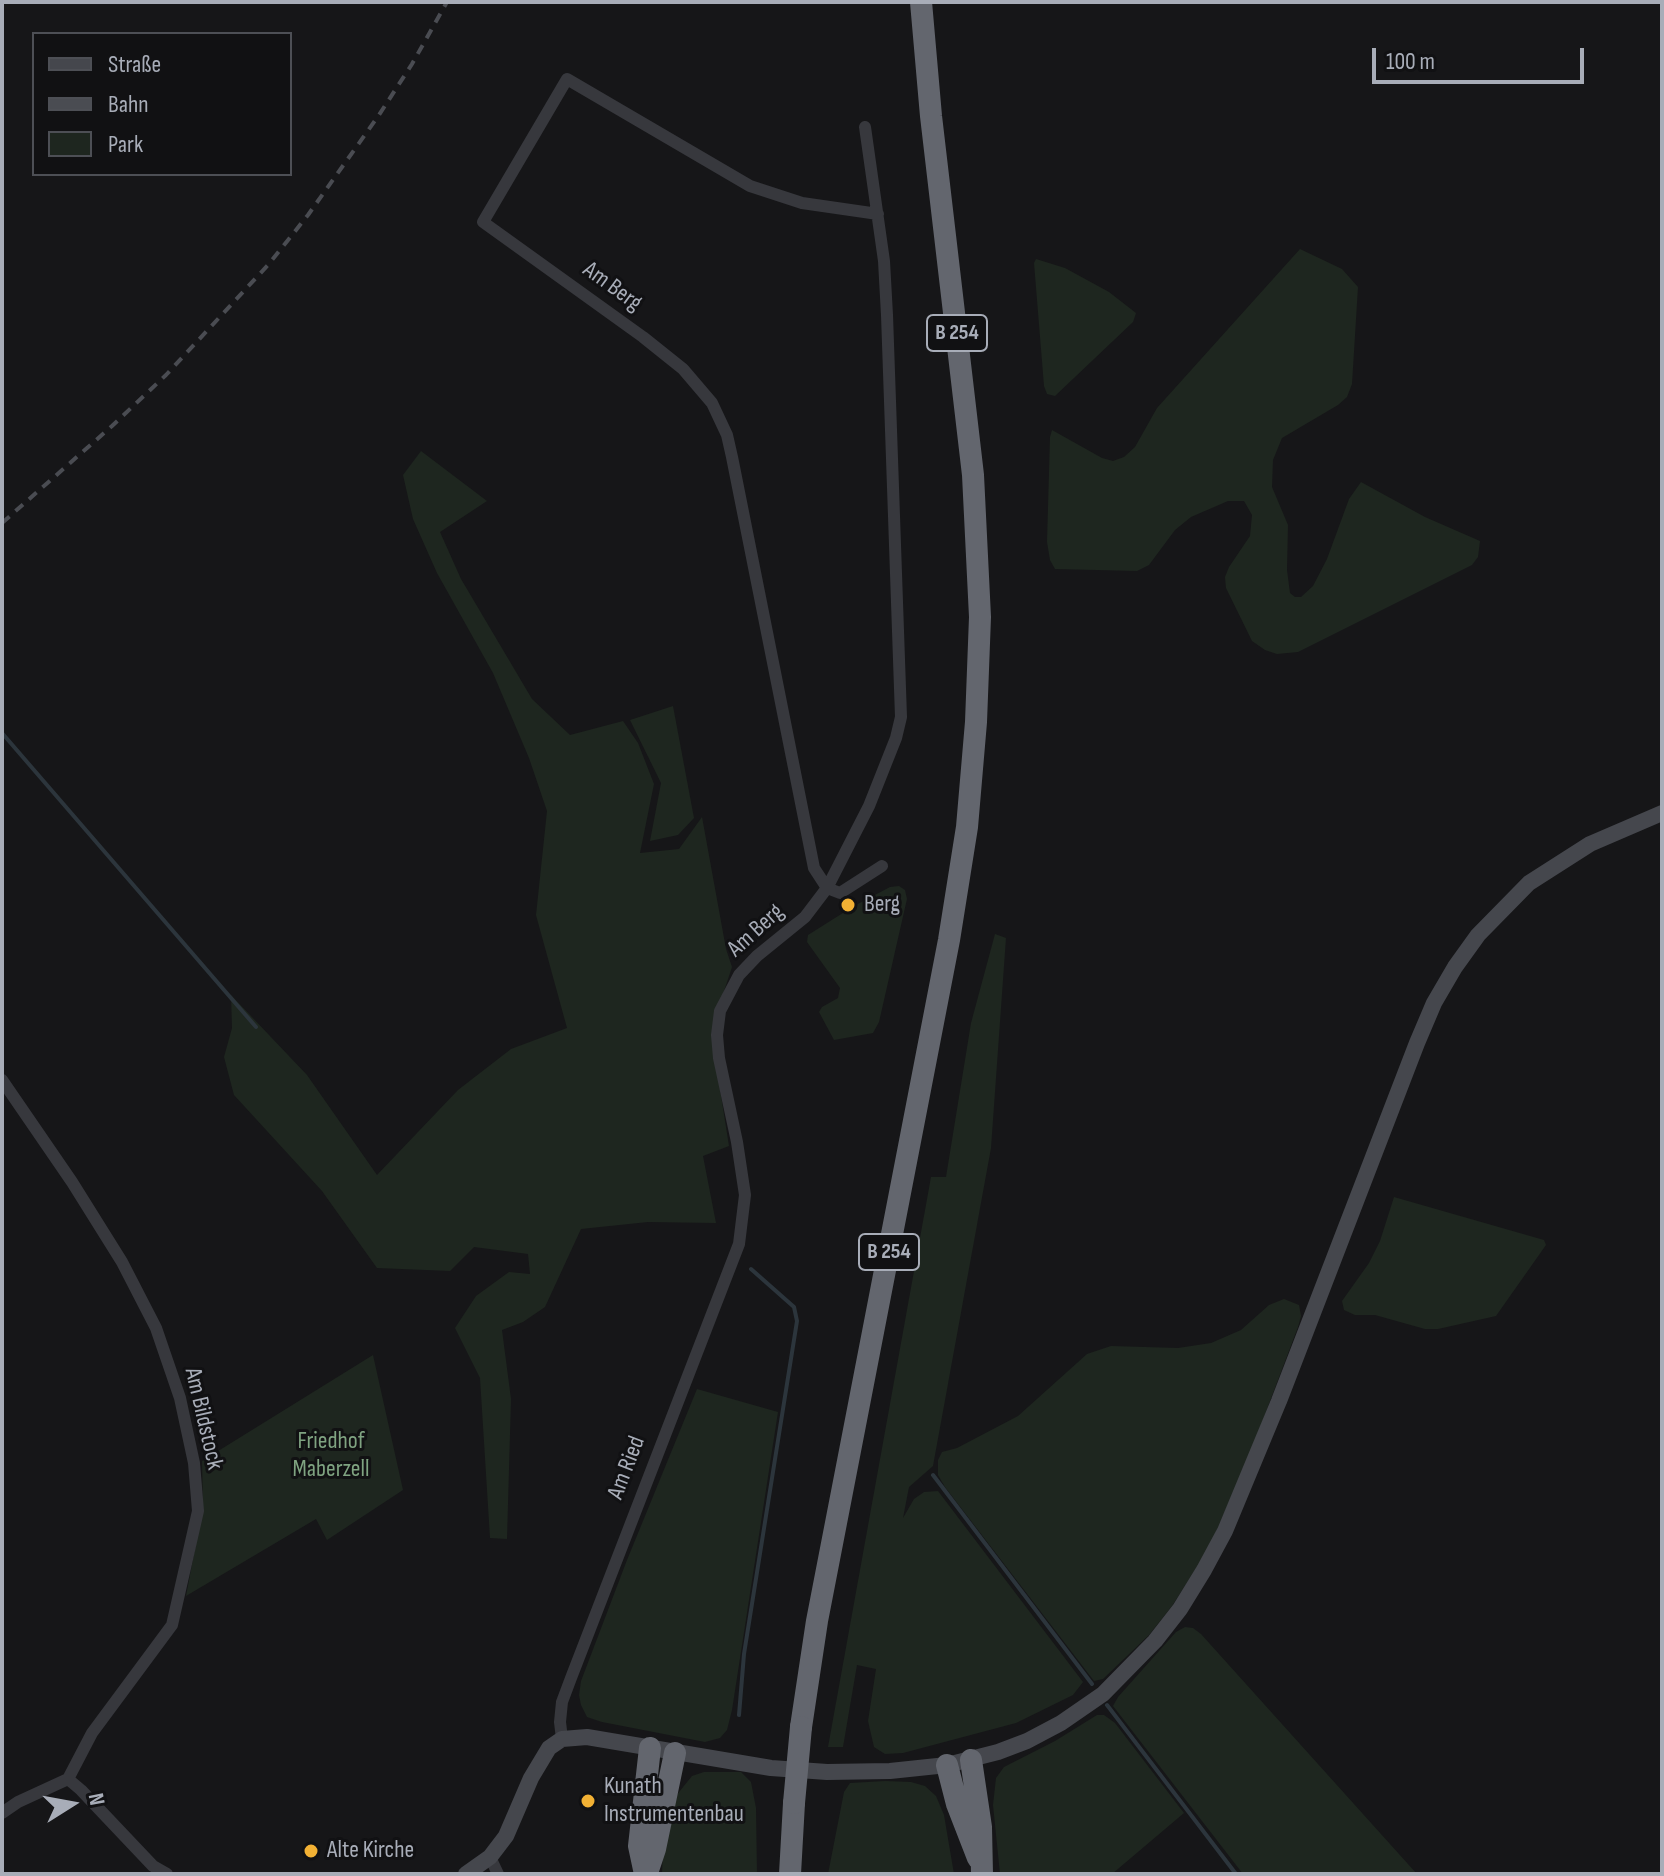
<!DOCTYPE html>
<meta charset="utf-8">
<style>
body{margin:0}
#map{position:relative;width:1664px;height:1876px;overflow:hidden;background:#161618;font-family:"Sofia Sans Condensed",sans-serif}
canvas{display:block}
.frame{position:absolute;inset:0;border:4px solid #a8adb8;pointer-events:none}
.legend{position:absolute;left:32px;top:32px;width:260px;height:144px;box-sizing:border-box;background:#111113;border:2px solid #4d4f55;margin:0;padding:10px 14px;list-style:none;font-size:24px;color:#a8adb8}
.legend li{display:flex;align-items:center;gap:16px;height:40px}
.legend b{width:40px;border:2px solid #4d4f55}
.north{position:absolute;left:32px;top:1764px;width:80px;height:80px;-webkit-text-stroke:6px #111113;paint-order:stroke;rotate:79deg;font-size:22px;font-weight:700;line-height:32px;text-align:center;color:#a8adb8}
.north::after{content:'';display:block;margin:auto;width:28px;height:36px;background:#a8adb8;clip-path:polygon(50% 0,100% 100%,50% 72%,0 100%)}
.scale{position:absolute;left:1372px;top:48px;width:212px;height:36px;box-sizing:border-box;border:4px solid #a8adb8;border-top:0;padding-left:10px;font-size:24px;line-height:28px;white-space:nowrap;color:#a8adb8;-webkit-text-stroke:6px #111113;paint-order:stroke}
</style>
<div id="map">
<canvas width="1664" height="1876"></canvas>
<div class="frame"></div>
<ul class="legend">
<li><b style="height:10px;background:#45474d"></b>Straße</li>
<li><b style="height:10px;background:#4a4c52"></b>Bahn</li>
<li><b style="height:22px;background:#1e261f"></b>Park</li>
</ul>
<div class="north">N</div>
<div class="scale">100 m</div>
</div>
<script>
const context = document.querySelector('canvas').getContext('2d');
context.lineJoin = 'round';
function fillPath(path, color) {
  context.fillStyle = color;
  context.fill(path, 'evenodd');
}
function toPath(rows) {
  const path = new Path2D();
  for (const r of rows) {
    path.moveTo(r[0], r[1]);
    for (let i = 2; i < r.length; i += 2) path.lineTo(r[i], r[i + 1]);
  }
  return path;
}
function trace(path, color, width, dash) {
  context.strokeStyle = color;
  context.lineWidth = width;
  context.lineCap = dash ? 'butt' : 'round';
  context.setLineDash(dash || []);
  context.stroke(path);
}
function label(font, color, halo, rows, align = 'center') {
  context.font = font + ' "Sofia Sans Condensed",sans-serif';
  context.lineWidth = 6;
  context.setLineDash([]);
  context.textBaseline = 'middle';
  context.strokeStyle = halo;
  context.fillStyle = color;
  for (const [text, x, y, turn = 0] of rows) {
    context.save();
    context.translate(x, y);
    context.rotate((+turn || 0) * Math.PI / 180);
    context.textAlign = isNaN(turn) ? turn : align;
    if (halo) context.strokeText(text, 0, 0);
    context.fillText(text, 0, 0);
    context.restore();
  }
}
const green = toPath([
 [1300,249,1342,269,1358,287,1352,384,1347,397,1338,405,1282,438,1273,460,1272,487,1288,525,1287,570,1290,593,1295,597,1301,597,1313,586,1327,559,1349,499,1361,482,1425,517,1480,541,1478,557,1472,565,1298,652,1277,654,1265,650,1252,641,1226,588,1225,577,1229,567,1250,536,1252,515,1244,501,1228,501,1191,517,1175,530,1149,565,1137,571,1055,569,1050,560,1047,542,1050,437,1052,430,1102,458,1113,461,1124,457,1135,447,1157,408],
 [1036,259,1065,268,1109,292,1136,313,1133,322,1055,396,1047,394,1044,386,1034,263],
 [421,451,487,501,440,532,461,579,532,699,570,735,623,721,638,743,654,784,640,853,679,849,702,817,726,949,732,967,724,991,716,1064,729,1146,703,1156,716,1223,648,1222,581,1229,545,1307,523,1322,502,1330,511,1399,507,1539,490,1538,480,1378,455,1328,476,1296,509,1272,530,1274,528,1254,474,1247,450,1271,377,1268,322,1191,234,1095,224,1057,232,1028,231,995,307,1075,377,1175,458,1090,511,1049,567,1028,536,915,547,811,529,758,493,673,437,573,413,519,403,475],
 [673,706,694,818,678,835,650,841,661,783,630,720],
 [899,886,905,890,907,899,879,1022,873,1033,834,1040,819,1012,822,1007,838,998,840,988,807,942,808,935,854,906,890,887],
 [995,934,1006,938,991,1148,933,1466,909,1487,903,1518,914,1499,924,1492,938,1491,1083,1682,1073,1695,1016,1723,903,1753,885,1754,874,1747,868,1721,876,1669,857,1665,843,1747,828,1747,931,1177,946,1177,971,1023],
 [1394,1197,1544,1240,1546,1245,1496,1316,1438,1329,1425,1329,1375,1315,1355,1315,1344,1310,1342,1301,1369,1263,1380,1241],
 [1284,1299,1299,1305,1301,1316,1298,1327,1250,1454,1209,1548,1172,1606,1149,1635,1103,1679,1094,1681,945,1487,938,1475,938,1460,942,1452,957,1448,1018,1416,1087,1354,1111,1346,1178,1348,1211,1343,1241,1330,1269,1305],
 [373,1355,403,1490,327,1540,316,1519,186,1596,203,1506,202,1461],
 [697,1389,778,1412,732,1710,727,1730,720,1738,705,1742,602,1722,587,1717,581,1705,579,1695,581,1681,627,1560],
 [1185,1627,1193,1628,1201,1634,1417,1874,1243,1874,1113,1706,1118,1697,1176,1632],
 [1097,1715,1104,1715,1115,1723,1184,1813,1112,1874,1000,1874,993,1805,996,1778,1004,1767,1055,1741],
 [704,1772,741,1772,751,1782,756,1808,757,1874,662,1874,663,1847,675,1797,692,1776],
 [885,1781,911,1782,925,1786,936,1796,944,1815,954,1874,828,1874,844,1792,850,1783]
]);
const stream = toPath([
 [2,733,256,1027],
 [933,1475,1092,1684],
 [1107,1705,1236,1874],
 [739,1715,744,1654,797,1321,794,1307,751,1269]
]);
const street = toPath([
 [878,214,802,203,750,186,567,79,483,222,643,337,683,369,712,403,727,435,732,457,814,868,827,888,840,893,882,866],
 [2,1080,72,1182,122,1262,156,1328,180,1398,194,1463,198,1511,172,1625,92,1733,68,1779],
 [562,1739,560,1722,562,1702,571,1678,739,1244,745,1195,737,1142,719,1058,717,1035,720,1011,739,975,757,956,805,917,827,888,869,806,896,738,901,717,887,315,884,261,865,127],
 [68,1779,81,1790,153,1866,167,1874],
 [2,1813,18,1802,68,1779],
 [490,1857,498,1874]
]);
const secondary = toPath([
 [466,1874,490,1857,506,1836,531,1778,549,1748,562,1739,587,1737,771,1768,827,1772,890,1771,947,1765,998,1752,1027,1741,1061,1723,1103,1694,1155,1641,1180,1609,1204,1570,1225,1531,1279,1401,1417,1043,1434,1003,1455,967,1478,935,1529,883,1590,844,1662,813]
]);
const highway = toPath([
 [801,1727,817,1621,949,940,967,827,976,722,980,617,973,475,931,116,921,2],
 [971,1760,981,1827,982,1874],
 [947,1765,957,1804,978,1858],
 [647,1873,655,1849,675,1753],
 [645,1874,639,1846,650,1748],
 [790,1874,794,1803]
]);
const rail = toPath([
 [2,523,112,426,166,375,268,265,308,215,379,115,412,64,447,2]
]);
const highwayBridge = toPath([
 [794,1803,801,1727]
]);
const markers = [
 [848,905,8,"#f2b134"],
 [588,1801,8,"#f2b134"],
 [311,1851,8,"#f2b134"]
];
const shields = [
 [957,333,60],
 [889,1252,60]
];
const shieldNames = [
 ["B 254",957,333],
 ["B 254",889,1252]
];
const streetNames = [
 ["Am Berg",612,287,36],
 ["Am Berg",756,931,-42],
 ["Am Bildstock",203,1419,77],
 ["Am Ried",627,1468,-69]
];
const poiNames = [
 ["Berg",864,905],
 ["Kunath",604,1787],
 ["Instrumentenbau",604,1815],
 ["Alte Kirche",327,1851]
];
const parkNames = [
 ["Friedhof",331,1442],
 ["Maberzell",331,1470]
];
fillPath(green, '#1e261f');
trace(stream, '#2c353c', 4);
trace(street, '#37383d', 12);
trace(secondary, '#45474d', 16);
trace(highway, '#63666e', 22);
trace(rail, '#4a4c52', 4, [10, 8]);
trace(highwayBridge, '#63666e', 22);
for (const [x, y, r, color] of markers) {
  const dot = new Path2D();
  dot.arc(x, y, r, 0, 2 * Math.PI);
  context.fillStyle = color;
  context.fill(dot);
  trace(dot, '#111113', 3);
}
for (const [x, y, w] of shields) {
  const box = new Path2D();
  box.roundRect(x - w / 2, y - 18, w, 36, 6);
  context.fillStyle = '#111113';
  context.fill(box);
  trace(box, '#a8adb8', 2);
}
label('bold 22px', '#a8adb8', null, shieldNames);
label('24px', '#a8adb8', '#111113', streetNames);
label('24px', '#a8adb8', '#111113', poiNames, 'left');
label('24px', '#7fa381', '#111113', parkNames);
</script>
